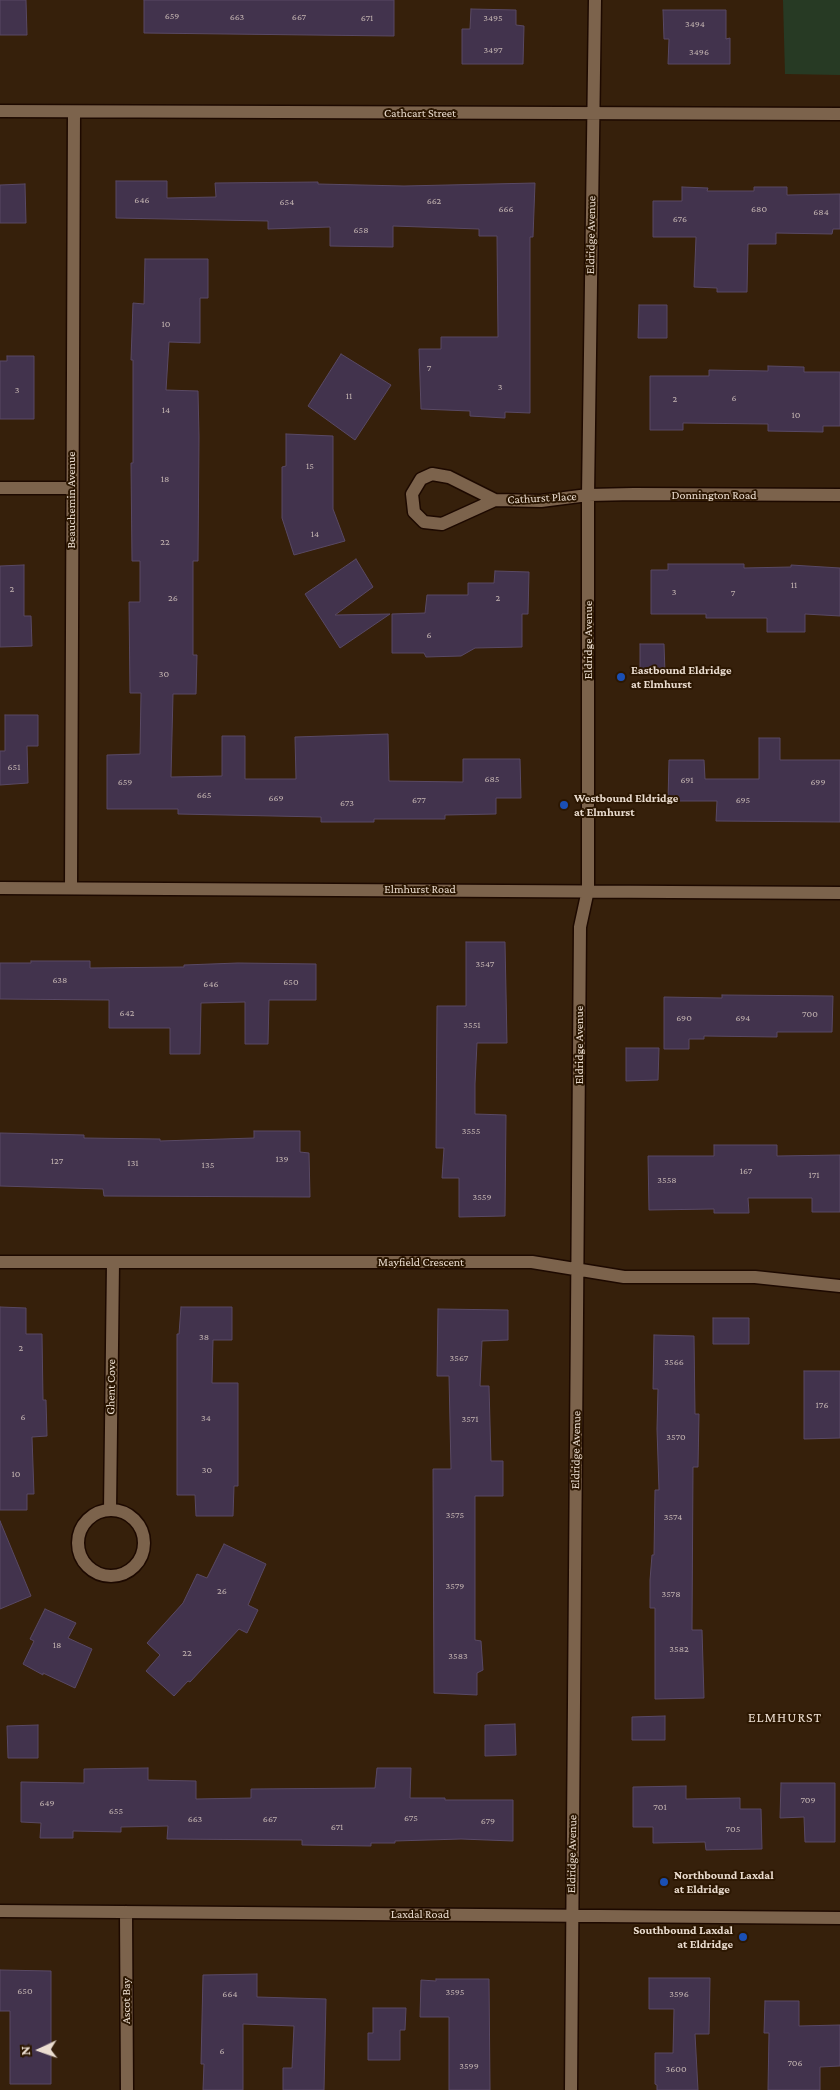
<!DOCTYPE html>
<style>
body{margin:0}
#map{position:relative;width:840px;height:2090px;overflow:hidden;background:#36200b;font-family:"Crimson Pro",serif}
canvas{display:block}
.north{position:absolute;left:15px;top:2025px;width:50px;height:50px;-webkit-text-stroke:4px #2c1702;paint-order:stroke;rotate:267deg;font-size:14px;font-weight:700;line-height:20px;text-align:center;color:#ebddd0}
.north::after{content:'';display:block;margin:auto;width:18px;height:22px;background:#ebddd0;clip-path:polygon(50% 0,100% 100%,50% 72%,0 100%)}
</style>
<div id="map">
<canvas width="840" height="2090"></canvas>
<div class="north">N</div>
</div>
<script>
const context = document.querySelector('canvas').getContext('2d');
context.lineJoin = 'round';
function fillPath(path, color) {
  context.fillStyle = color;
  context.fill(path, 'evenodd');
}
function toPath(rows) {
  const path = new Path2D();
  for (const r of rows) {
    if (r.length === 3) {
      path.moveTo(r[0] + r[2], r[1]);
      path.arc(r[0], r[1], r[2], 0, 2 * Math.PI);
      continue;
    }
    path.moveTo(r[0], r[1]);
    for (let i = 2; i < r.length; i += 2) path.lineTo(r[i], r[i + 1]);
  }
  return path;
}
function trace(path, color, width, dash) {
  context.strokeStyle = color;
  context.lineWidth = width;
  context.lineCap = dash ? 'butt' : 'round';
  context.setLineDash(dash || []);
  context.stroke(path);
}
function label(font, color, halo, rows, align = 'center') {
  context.font = font + ' "Crimson Pro",serif';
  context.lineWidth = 4;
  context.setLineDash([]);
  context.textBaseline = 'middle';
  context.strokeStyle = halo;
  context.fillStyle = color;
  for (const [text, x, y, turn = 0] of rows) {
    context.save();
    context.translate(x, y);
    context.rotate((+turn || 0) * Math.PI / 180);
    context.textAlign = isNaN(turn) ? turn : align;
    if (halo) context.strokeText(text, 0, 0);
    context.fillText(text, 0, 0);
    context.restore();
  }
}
const green = toPath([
 [783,0,840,0,840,75,785,74]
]);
const building = toPath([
 [0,0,26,0,27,35,0,35,0,0],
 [144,0,394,0,394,36,144,33,144,0],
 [471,9,516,10,516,25,524,26,523,64,462,64,462,29,470,29,471,9],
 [663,10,726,10,726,39,730,38,730,64,668,64,669,39,664,39,663,10],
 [116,181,167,181,167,198,216,197,215,183,318,182,318,184,404,186,535,183,533,237,530,237,530,413,505,412,505,418,470,416,470,411,421,409,419,349,441,349,441,337,498,337,497,236,479,236,479,229,393,226,393,247,330,246,330,227,268,229,268,221,116,218,116,181],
 [25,184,26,223,0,223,0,185,25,184],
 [682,187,708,188,707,191,754,191,754,187,787,187,787,195,840,194,840,229,833,229,832,234,776,233,776,244,748,244,747,292,717,292,717,288,694,287,696,237,653,237,653,201,682,201,682,187],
 [145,259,208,259,208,298,200,298,200,343,169,342,166,390,198,391,199,437,198,561,193,561,193,655,197,655,196,694,173,694,171,777,222,776,222,736,245,736,245,779,296,779,295,737,388,734,389,781,463,782,463,759,520,759,521,798,496,798,496,814,445,815,445,819,374,819,374,822,321,822,321,817,178,814,178,809,107,809,107,755,140,754,141,693,130,693,129,602,140,602,140,561,132,561,131,463,133,463,133,360,131,360,133,303,144,304,145,259],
 [639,305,667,305,667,338,638,338,639,305],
 [341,354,391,385,355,440,308,406,341,354],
 [7,356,34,356,34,419,0,419,0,361,7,361,7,356],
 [768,366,804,367,804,372,840,372,840,426,823,426,823,432,768,431,768,424,683,423,683,430,650,430,650,376,709,376,709,370,768,371,768,366],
 [286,434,333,436,333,509,345,541,294,555,282,518,282,467,286,466,286,434],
 [356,559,373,587,335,615,390,614,340,648,305,594,356,559],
 [668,564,744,564,744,568,791,567,791,565,840,568,840,616,805,614,805,632,767,632,767,618,706,618,706,614,651,614,651,570,668,570,668,564],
 [24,565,24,616,31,616,32,646,0,647,0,566,24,565],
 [495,571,529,572,528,614,522,614,522,647,475,648,461,656,426,657,424,653,392,653,392,614,425,613,427,595,468,595,468,583,494,583,495,571],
 [640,644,664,644,665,673,640,674,640,644],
 [5,715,38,715,38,746,27,746,28,783,0,785,0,751,5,751,5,715],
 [759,738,780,738,780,760,840,760,840,822,716,821,717,801,668,801,669,760,704,760,705,779,759,779,759,738],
 [466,942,505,942,507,1043,477,1043,475,1084,475,1114,506,1115,505,1216,459,1217,459,1178,442,1178,444,1148,436,1148,437,1006,466,1006,466,942],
 [31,961,90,961,90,968,184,967,184,965,238,963,316,964,316,1000,269,1000,268,1044,245,1044,245,1002,201,1003,200,1054,170,1054,170,1028,109,1028,109,1000,0,999,0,963,31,963,31,961],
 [722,995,833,996,832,1032,777,1032,777,1037,704,1036,704,1039,689,1039,689,1049,664,1049,664,997,722,998,722,995],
 [626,1048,659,1048,658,1080,626,1081,626,1048],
 [254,1131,300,1131,300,1152,309,1153,310,1197,104,1196,103,1189,0,1186,0,1133,84,1135,84,1138,160,1139,160,1141,254,1138,254,1131],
 [714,1145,777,1145,777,1156,840,1155,840,1212,812,1212,812,1198,748,1198,749,1213,714,1213,714,1209,649,1210,648,1156,714,1156,714,1145],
 [0,1307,26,1308,26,1334,42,1334,43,1400,46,1400,47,1436,32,1437,34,1494,27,1494,27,1510,0,1510,0,1307],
 [181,1307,232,1307,232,1340,213,1340,212,1383,238,1383,238,1486,234,1486,233,1516,196,1516,195,1495,177,1495,177,1334,179,1334,181,1307],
 [438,1309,508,1310,508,1340,482,1341,480,1386,489,1386,491,1461,503,1461,503,1496,475,1496,475,1640,481,1641,483,1670,477,1673,477,1695,434,1693,433,1469,451,1469,449,1376,437,1376,438,1309],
 [713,1318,749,1318,749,1344,713,1344,713,1318],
 [654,1335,694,1336,695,1414,699,1414,698,1467,693,1467,692,1630,702,1630,704,1698,655,1699,655,1608,650,1608,650,1580,652,1555,654,1555,655,1490,659,1490,657,1429,658,1389,653,1389,654,1335],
 [804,1371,840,1371,840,1438,804,1439,804,1371],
 [0,1521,31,1596,0,1609,0,1521],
 [224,1544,266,1564,248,1605,258,1610,247,1633,239,1629,190,1682,188,1681,174,1696,146,1671,160,1655,147,1643,183,1603,197,1574,207,1578,224,1544],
 [45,1609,76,1623,68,1638,92,1649,75,1688,43,1673,43,1675,23,1664,34,1641,30,1639,45,1609],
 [665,1716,665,1740,632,1740,632,1717,665,1716],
 [515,1724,516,1755,485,1756,485,1725,515,1724],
 [38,1725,38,1758,8,1758,7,1726,38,1725],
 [148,1768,148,1780,196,1781,196,1799,251,1798,251,1789,375,1788,377,1768,411,1768,410,1798,445,1798,445,1800,513,1800,513,1841,461,1839,395,1841,395,1843,371,1843,371,1846,302,1845,302,1840,167,1839,168,1826,121,1827,121,1832,73,1831,73,1838,40,1838,41,1823,21,1822,21,1782,84,1783,84,1769,148,1768],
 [781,1783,835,1783,835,1842,805,1842,804,1817,780,1818,781,1783],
 [686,1786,686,1799,740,1798,740,1809,761,1809,762,1849,706,1850,705,1842,653,1843,653,1827,633,1827,633,1787,686,1786],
 [0,1970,51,1971,51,2084,10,2084,10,2011,0,2011,0,1970],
 [257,1974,257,1997,326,1999,324,2090,283,2090,283,2068,292,2068,294,2026,243,2024,243,2090,203,2090,204,2064,201,2064,203,1975,257,1974],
 [649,1978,710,1978,709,2034,695,2034,698,2090,657,2090,657,2085,655,2084,655,2053,673,2053,674,2009,649,2009,649,1978],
 [436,1979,489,1979,490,2090,449,2090,449,2017,420,2017,421,1980,436,1981,436,1979],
 [765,2001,799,2001,799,2026,840,2025,840,2066,820,2067,820,2090,768,2090,769,2033,764,2033,765,2001],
 [373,2008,406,2008,405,2030,400,2030,400,2060,368,2060,368,2033,373,2033,373,2008]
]);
const minor = toPath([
 [0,111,840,114],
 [432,474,449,477,495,500,442,524,424,522,414,512,412,494,421,479,432,474],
 [0,488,71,488],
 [495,500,541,501,588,495,634,494,840,495],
 [0,888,840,893],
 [71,888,74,112],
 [0,1262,532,1262,624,1277,755,1277,840,1286],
 [110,1510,113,1263],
 [111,1543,33],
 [0,1911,840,1918],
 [126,1912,127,2090],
 [571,2090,580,927,588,890,588,495,595,0]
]);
const markers = [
 [621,677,5,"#1a4fb4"],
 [564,805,5,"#1a4fb4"],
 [664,1882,5,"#1a4fb4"],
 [743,1937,5,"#1a4fb4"]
];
const numberNames = [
 ["659",172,16],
 ["663",237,17],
 ["667",299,17],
 ["671",367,18],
 ["3495",493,18],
 ["3494",695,24],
 ["3497",493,50],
 ["3496",699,52],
 ["646",142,200],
 ["662",434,201],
 ["654",287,202],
 ["666",506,209],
 ["680",759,209],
 ["684",821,212],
 ["676",680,219],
 ["658",361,230],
 ["10",166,324],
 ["7",429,368],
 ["3",500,387],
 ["3",17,390],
 ["11",349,396],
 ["6",734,398],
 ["2",675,399],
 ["14",166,410],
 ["10",796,415],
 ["15",310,466],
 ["18",165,479],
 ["14",315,534],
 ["22",165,542],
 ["11",794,585],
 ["2",12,589],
 ["3",674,592],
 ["7",733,593],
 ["26",173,598],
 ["2",498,598],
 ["6",429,635],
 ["30",164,674],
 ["651",14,767],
 ["685",492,779],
 ["691",687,780],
 ["659",125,782],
 ["699",818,782],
 ["665",204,795],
 ["669",276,798],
 ["677",419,800],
 ["695",743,800],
 ["673",347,803],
 ["3547",485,964],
 ["638",60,980],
 ["650",291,982],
 ["646",211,984],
 ["642",127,1013],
 ["700",810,1014],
 ["690",684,1018],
 ["694",743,1018],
 ["3551",472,1025],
 ["3555",471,1131],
 ["139",282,1159],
 ["127",57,1161],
 ["131",133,1163],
 ["135",208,1165],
 ["167",746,1171],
 ["171",814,1175],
 ["3558",667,1180],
 ["3559",482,1197],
 ["38",204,1337],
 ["2",21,1348],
 ["3567",459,1358],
 ["3566",674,1362],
 ["176",822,1405],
 ["6",23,1417],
 ["34",206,1418],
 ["3571",470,1419],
 ["3570",676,1437],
 ["30",207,1470],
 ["10",16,1474],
 ["3575",455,1515],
 ["3574",673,1517],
 ["3579",455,1586],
 ["26",222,1591],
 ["3578",671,1594],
 ["18",57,1645],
 ["3582",679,1649],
 ["22",187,1653],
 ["3583",458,1656],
 ["709",808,1800],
 ["649",47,1803],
 ["701",660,1807],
 ["655",116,1811],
 ["675",411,1818],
 ["663",195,1819],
 ["667",270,1819],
 ["679",488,1821],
 ["671",337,1827],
 ["705",733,1829],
 ["650",25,1991],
 ["3595",455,1992],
 ["664",230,1994],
 ["3596",679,1994],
 ["6",222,2051],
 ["706",795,2063],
 ["3599",469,2066],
 ["3600",676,2069]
];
const streetNames = [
 ["Cathcart Street",420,113],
 ["Eldridge Avenue",591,235,-89],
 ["Donnington Road",714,495],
 ["Cathurst Place",542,498,-3],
 ["Beauchemin Avenue",71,500,-90],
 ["Eldridge Avenue",588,640,-90],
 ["Elmhurst Road",420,889],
 ["Eldridge Avenue",579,1045,-90],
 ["Mayfield Crescent",421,1262],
 ["Ghent Cove",111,1387,-89],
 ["Eldridge Avenue",576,1450,-89],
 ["Eldridge Avenue",572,1854,-89],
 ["Laxdal Road",420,1914],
 ["Ascot Bay",126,2001,-90]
];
const poiNames = [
 ["Eastbound Eldridge",631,670],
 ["at Elmhurst",631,684],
 ["Westbound Eldridge",574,798],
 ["at Elmhurst",574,812],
 ["Northbound Laxdal",674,1875],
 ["at Eldridge",674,1889],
 ["Southbound Laxdal",733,1930,"right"],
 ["at Eldridge",733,1944,"right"]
];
const neighbourhoodNames = [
 ["ELMHURST",785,1718]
];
fillPath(green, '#273a24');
fillPath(building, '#42334d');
trace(building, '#594964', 1);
trace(minor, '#1d0900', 15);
trace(minor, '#7c634c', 12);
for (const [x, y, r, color] of markers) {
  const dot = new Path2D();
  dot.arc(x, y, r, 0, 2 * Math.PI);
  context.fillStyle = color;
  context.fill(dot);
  trace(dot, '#2c1702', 2);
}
label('10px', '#c1b2af', null, numberNames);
label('12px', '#ebddd0', '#2c1702', streetNames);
label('bold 12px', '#ebddd0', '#2c1702', poiNames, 'left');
context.letterSpacing = '1px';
label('14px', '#ebddd0', '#2c1702', neighbourhoodNames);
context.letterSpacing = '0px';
</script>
